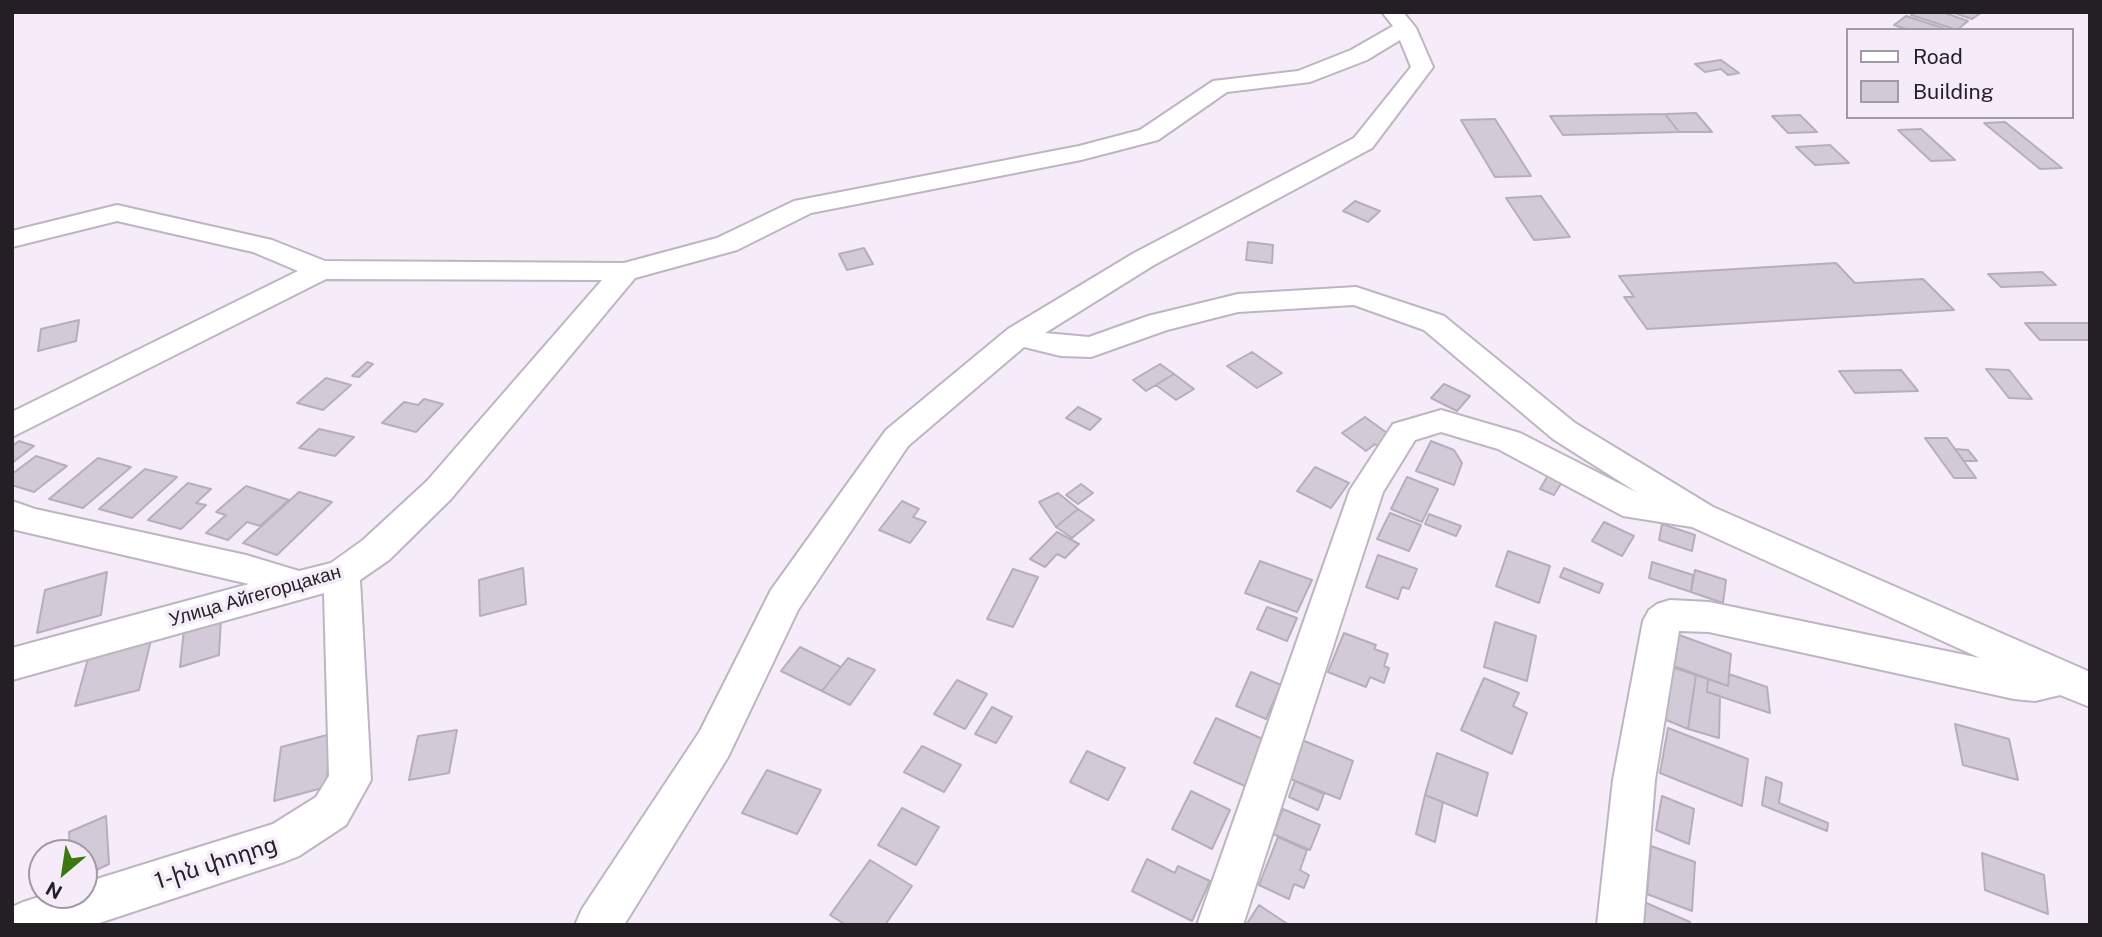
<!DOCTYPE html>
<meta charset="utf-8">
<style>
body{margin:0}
#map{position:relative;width:2102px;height:937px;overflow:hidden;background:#f5ebf9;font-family:"Public Sans",sans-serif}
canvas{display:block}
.frame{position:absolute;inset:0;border:14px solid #231f24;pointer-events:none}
.legend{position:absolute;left:1846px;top:28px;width:228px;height:91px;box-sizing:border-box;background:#f5ebf9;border:2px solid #a199a4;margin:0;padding:9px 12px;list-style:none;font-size:21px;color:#231f24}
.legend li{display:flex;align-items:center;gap:14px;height:35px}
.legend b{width:35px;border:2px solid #a199a4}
.north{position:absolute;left:28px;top:839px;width:70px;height:70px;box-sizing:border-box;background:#f5ebf9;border:2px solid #a199a4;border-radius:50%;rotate:209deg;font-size:19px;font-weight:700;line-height:28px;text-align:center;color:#231f24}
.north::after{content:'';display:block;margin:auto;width:24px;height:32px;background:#3c7811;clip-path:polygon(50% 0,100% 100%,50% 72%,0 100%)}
</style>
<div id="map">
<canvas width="2102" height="937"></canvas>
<div class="frame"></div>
<ul class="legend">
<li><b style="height:9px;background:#fff"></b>Road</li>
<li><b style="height:19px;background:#d3cad8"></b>Building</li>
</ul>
<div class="north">N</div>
</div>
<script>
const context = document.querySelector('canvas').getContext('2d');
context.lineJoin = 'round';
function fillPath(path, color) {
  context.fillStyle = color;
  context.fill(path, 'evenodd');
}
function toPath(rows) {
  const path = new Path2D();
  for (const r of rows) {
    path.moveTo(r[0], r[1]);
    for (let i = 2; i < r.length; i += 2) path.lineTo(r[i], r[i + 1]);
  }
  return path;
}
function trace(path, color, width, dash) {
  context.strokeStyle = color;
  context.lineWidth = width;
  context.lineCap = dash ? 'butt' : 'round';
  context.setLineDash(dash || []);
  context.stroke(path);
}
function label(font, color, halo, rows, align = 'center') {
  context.font = font + ' "Public Sans","Noto Sans Armenian",sans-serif';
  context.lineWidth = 7;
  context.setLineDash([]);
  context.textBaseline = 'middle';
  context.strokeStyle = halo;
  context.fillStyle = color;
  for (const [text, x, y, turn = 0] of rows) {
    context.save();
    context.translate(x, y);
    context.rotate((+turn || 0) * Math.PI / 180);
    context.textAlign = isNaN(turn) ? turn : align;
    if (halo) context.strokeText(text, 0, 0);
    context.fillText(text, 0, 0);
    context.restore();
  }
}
const building = toPath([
 [1914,12,1942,12,1968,21,1957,30,1911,15,1914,12],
 [1951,12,1982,12,1972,19,1951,12],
 [1906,16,1949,30,1909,30,1894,25,1906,16],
 [1721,60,1739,73,1728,75,1721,69,1705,72,1695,64,1721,60],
 [1696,113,1712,132,1679,132,1665,114,1696,113],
 [1665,114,1679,132,1563,135,1550,116,1665,114],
 [1800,115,1817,132,1788,133,1772,116,1800,115],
 [1495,119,1531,176,1495,177,1461,120,1495,119],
 [2005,122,2062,168,2040,169,1984,123,2005,122],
 [1921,129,1955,160,1931,161,1898,130,1921,129],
 [1830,145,1849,163,1815,165,1796,147,1830,145],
 [1541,196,1570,237,1534,240,1506,198,1541,196],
 [1355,201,1380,211,1368,222,1343,211,1355,201],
 [1248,242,1273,245,1272,263,1246,260,1248,242],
 [864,248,873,264,847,270,839,254,864,248],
 [1836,263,1855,283,1923,279,1954,310,1647,329,1624,297,1634,297,1619,276,1836,263],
 [2042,272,2056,285,2001,287,1988,274,2042,272],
 [79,320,76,341,38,351,41,329,79,320],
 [2025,323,2090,323,2090,340,2040,340,2025,323],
 [1252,352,1282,373,1257,388,1227,366,1252,352],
 [367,362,373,364,359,377,352,376,367,362],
 [1160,364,1174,374,1146,391,1133,380,1160,364],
 [1986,369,2009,370,2032,399,2009,398,1986,369],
 [1901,370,1918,391,1855,393,1839,371,1901,370],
 [1174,374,1194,389,1176,400,1156,385,1174,374],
 [326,378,351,385,323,410,297,403,326,378],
 [1444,384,1470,396,1457,411,1431,398,1444,384],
 [424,399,443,404,416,432,382,423,404,402,418,405,424,399],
 [1078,407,1101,419,1090,430,1066,418,1078,407],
 [1365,417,1394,438,1380,448,1375,444,1366,451,1342,433,1365,417],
 [319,429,354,437,335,456,299,448,319,429],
 [1925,438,1947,438,1976,478,1954,478,1925,438],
 [19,441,34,446,12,463,12,446,19,441],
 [1431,441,1454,450,1462,463,1454,485,1416,471,1431,441],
 [1955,449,1968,450,1977,461,1964,461,1955,449],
 [36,456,67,466,34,492,12,485,12,474,36,456],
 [98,458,131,467,83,508,49,499,98,458],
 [1315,467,1349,483,1331,508,1297,491,1315,467],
 [145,469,177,477,132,518,99,509,145,469],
 [1551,470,1565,477,1554,495,1540,489,1551,470],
 [1407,477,1438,489,1422,522,1391,509,1407,477],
 [188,483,211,489,196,503,206,505,181,529,148,520,188,483],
 [1081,484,1093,493,1078,504,1066,495,1081,484],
 [246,486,289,500,260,526,247,522,228,540,206,533,226,515,216,512,246,486],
 [299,492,332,502,277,555,243,543,299,492],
 [1058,493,1078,509,1056,527,1039,502,1058,493],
 [902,501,919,509,913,517,926,522,910,543,879,530,902,501],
 [1078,509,1094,520,1072,538,1056,527,1078,509],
 [1390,513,1421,525,1409,551,1377,539,1390,513],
 [1429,514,1461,526,1456,536,1425,524,1429,514],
 [1604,522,1634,536,1622,556,1592,541,1604,522],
 [1662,524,1695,535,1692,551,1659,540,1662,524],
 [1057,532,1079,544,1065,558,1057,554,1045,567,1030,559,1057,532],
 [1508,551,1550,566,1539,603,1496,586,1508,551],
 [1378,555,1417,569,1409,589,1402,587,1398,599,1366,587,1378,555],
 [1260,561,1312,580,1297,612,1245,593,1260,561],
 [1652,562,1693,575,1691,592,1649,578,1652,562],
 [523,568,526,604,480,616,479,580,523,568],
 [1564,568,1603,584,1599,593,1560,577,1564,568],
 [1013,569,1038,577,1013,627,987,619,1013,569],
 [1695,570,1726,580,1723,603,1691,592,1695,570],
 [107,572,101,615,37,633,45,590,107,572],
 [1267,607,1297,618,1287,641,1257,629,1267,607],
 [221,618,219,655,180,667,184,629,221,618],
 [1495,622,1536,636,1527,681,1484,667,1495,622],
 [1663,629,1731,654,1728,686,1657,660,1663,629],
 [1344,633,1376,645,1374,649,1388,654,1384,666,1389,668,1384,683,1370,677,1366,687,1328,672,1344,633],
 [151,640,139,690,75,706,89,655,151,640],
 [800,647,841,667,822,691,781,671,800,647],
 [848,658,875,670,850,705,822,691,848,658],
 [1672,667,1696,675,1688,729,1664,719,1672,667],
 [1251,672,1281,685,1266,719,1236,706,1251,672],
 [1729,674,1767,687,1770,713,1707,692,1708,679,1728,686,1729,674],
 [1696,675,1708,679,1707,692,1720,696,1719,738,1688,729,1696,675],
 [1484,678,1519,693,1513,706,1527,713,1512,754,1461,730,1484,678],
 [957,680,987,694,965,729,934,714,957,680],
 [992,707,1012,717,996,743,975,734,992,707],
 [1216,718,1267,741,1247,787,1194,763,1216,718],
 [1955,724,2009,739,2018,780,1963,765,1955,724],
 [1668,728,1748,759,1742,806,1660,773,1668,728],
 [457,730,449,773,409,780,418,736,457,730],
 [331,734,326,787,274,801,281,747,331,734],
 [1302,740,1353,761,1340,799,1288,778,1302,740],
 [922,746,961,765,944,792,904,772,922,746],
 [1087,751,1125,768,1108,800,1070,782,1087,751],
 [1437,753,1488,773,1477,816,1425,795,1437,753],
 [767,770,821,790,797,834,742,813,767,770],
 [1766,777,1782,783,1779,803,1828,823,1827,831,1762,805,1766,777],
 [1295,781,1324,794,1318,810,1289,797,1295,781],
 [1191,791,1230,810,1212,849,1172,829,1191,791],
 [1425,795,1443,802,1435,842,1416,834,1425,795],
 [1662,796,1694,809,1689,844,1656,830,1662,796],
 [902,808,939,827,916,865,878,845,902,808],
 [1283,809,1320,825,1310,850,1273,834,1283,809],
 [106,816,109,864,84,876,84,853,58,853,70,848,69,832,106,816],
 [1278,837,1307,850,1300,870,1309,875,1304,888,1294,884,1289,899,1259,885,1278,837],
 [1651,846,1695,862,1692,911,1647,894,1651,846],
 [1982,853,2044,875,2048,914,1985,890,1982,853],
 [1147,859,1175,873,1178,866,1210,881,1192,921,1132,891,1147,859],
 [870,860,912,886,885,925,846,925,830,915,870,860],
 [1644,902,1690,922,1689,925,1641,925,1644,902],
 [1259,905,1289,925,1246,925,1259,905]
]);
const minor = toPath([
 [1382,12,1403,12,1416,28,1433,67,1372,148,1154,265,1045,333,1089,337,1148,316,1238,294,1356,287,1444,316,1575,423,1713,507,2090,672,2090,707,2060,695,2035,701,2014,699,1709,632,1679,631,1655,780,1643,925,1597,925,1613,780,1643,621,1649,610,1657,604,1670,600,1709,602,1980,658,1692,527,1623,516,1498,449,1441,432,1415,440,1383,492,1243,925,1197,925,1350,490,1393,424,1441,410,1520,433,1638,493,1553,439,1424,330,1354,305,1238,312,1167,330,1091,357,1061,356,1024,347,908,446,798,610,728,757,624,925,575,925,582,909,700,731,771,590,886,430,1008,329,1134,253,1354,138,1411,67,1400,40,1367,60,1310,82,1227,92,1158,140,1081,160,811,213,737,250,635,278,451,499,389,560,360,580,371,780,346,825,299,856,284,862,93,925,12,925,12,907,23,902,46,895,84,895,84,883,273,824,316,797,329,776,324,593,12,680,12,648,249,584,16,530,12,529,12,501,35,509,246,555,299,571,331,563,363,540,427,481,602,280,326,279,12,437,12,412,298,271,253,252,117,221,12,247,12,231,117,205,272,240,325,261,624,263,717,238,794,201,1079,146,1140,130,1213,81,1298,71,1351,50,1393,26,1382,12]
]);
const streetNames = [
 ["Улица Айгегорцакан",255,596,-16]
];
const nearStreetnames = [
 ["1-ին փողոց",216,863,-18]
];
fillPath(building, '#d3cad8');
trace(building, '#b7aebb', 2);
trace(minor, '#beb5c2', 4);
fillPath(minor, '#fff');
label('19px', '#231f24', '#f5ebf9', streetNames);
label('23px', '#231f24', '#f5ebf9', nearStreetnames);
</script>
